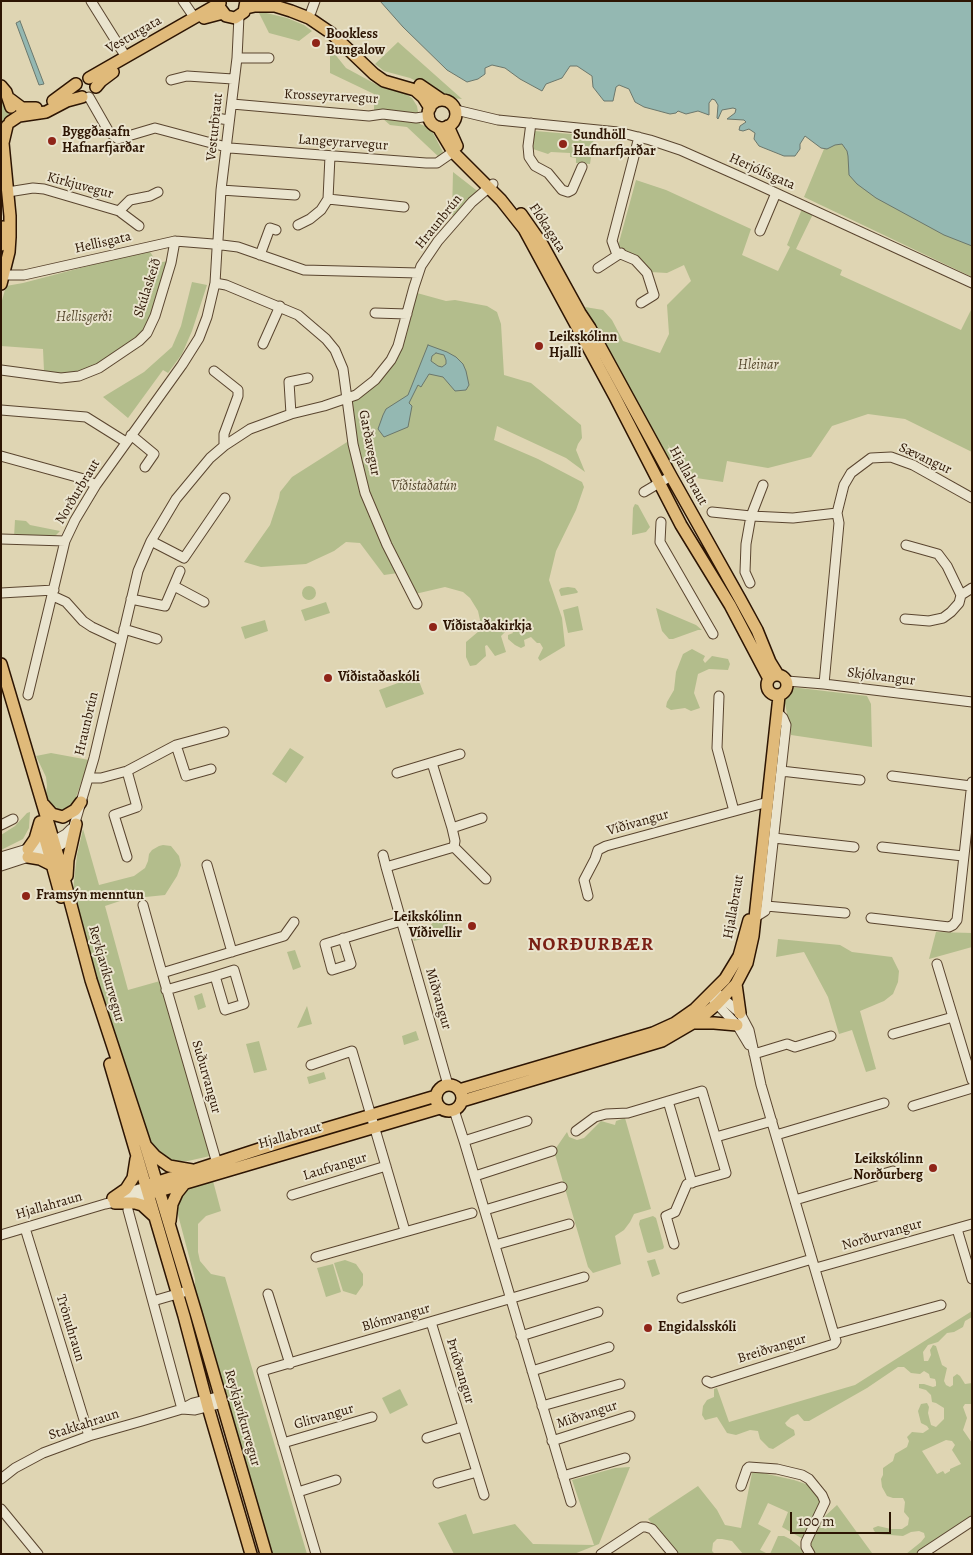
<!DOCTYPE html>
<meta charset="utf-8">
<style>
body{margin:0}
#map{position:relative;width:973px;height:1555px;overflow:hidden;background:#dfd5b3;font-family:Alegreya,serif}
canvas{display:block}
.frame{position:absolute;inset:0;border:2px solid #2d1503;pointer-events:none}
.scale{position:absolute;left:790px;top:1512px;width:101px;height:22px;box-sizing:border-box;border:2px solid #2d1503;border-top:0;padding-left:6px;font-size:15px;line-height:18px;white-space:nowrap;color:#2d1503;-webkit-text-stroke:4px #eae4ce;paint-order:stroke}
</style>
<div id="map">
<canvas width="973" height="1555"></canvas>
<div class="frame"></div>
<div class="scale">100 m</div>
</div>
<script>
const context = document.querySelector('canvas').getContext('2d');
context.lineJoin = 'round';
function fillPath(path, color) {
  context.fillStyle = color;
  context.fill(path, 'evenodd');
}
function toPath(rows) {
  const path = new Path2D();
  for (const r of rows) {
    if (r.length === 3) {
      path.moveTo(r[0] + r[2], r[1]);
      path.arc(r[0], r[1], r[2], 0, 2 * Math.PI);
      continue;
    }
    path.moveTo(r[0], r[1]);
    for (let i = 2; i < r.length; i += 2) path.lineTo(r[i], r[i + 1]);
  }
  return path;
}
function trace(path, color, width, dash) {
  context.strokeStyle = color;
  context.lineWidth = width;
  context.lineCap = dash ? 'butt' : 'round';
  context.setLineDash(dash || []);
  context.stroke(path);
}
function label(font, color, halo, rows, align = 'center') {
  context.font = font + ' Alegreya,serif';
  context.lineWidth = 4;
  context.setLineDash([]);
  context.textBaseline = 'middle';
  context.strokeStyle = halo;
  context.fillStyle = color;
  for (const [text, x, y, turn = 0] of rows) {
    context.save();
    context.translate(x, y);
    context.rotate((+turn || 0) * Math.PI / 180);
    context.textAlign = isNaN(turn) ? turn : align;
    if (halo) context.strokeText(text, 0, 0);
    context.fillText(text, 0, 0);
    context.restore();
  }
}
const green = toPath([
 [258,11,287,18,304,25,312,31,299,41,269,33],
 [398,42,462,99,451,98,410,78,384,71,375,64],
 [330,48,346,68,381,87,404,93,412,98,417,106,420,124,427,127,433,133,444,154,441,159,407,127,390,125,374,111,374,94,330,73],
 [856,72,972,84,972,277,804,197],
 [1,89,9,108,9,113,8,118,1,127],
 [535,131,594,136,590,164,576,163,576,158,570,157,570,153,551,152,548,154,533,149],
 [453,172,480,193,455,217,452,215],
 [636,180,666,190,751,229,742,255,778,271,790,247,787,245,802,209,813,214,796,249,842,270,840,275,961,330,972,308,972,452,905,419,868,414,832,426,811,457,768,468,727,461,723,482,683,476,668,444,674,468,585,307,603,310,612,320,623,341,660,353,669,334,667,305,691,281,684,265,667,273,650,272,641,259,618,246],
 [149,250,157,263,168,261,157,306,139,339,80,375,54,374,44,371,43,349,1,346,1,304,6,286,23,283],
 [192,282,207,285,192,331,182,354,168,373,163,370,128,418,103,397,144,372,172,347,181,326],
 [417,293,446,301,455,300,487,306,497,312,501,324,504,375,531,383,581,425,582,438,578,444,576,450,585,472,566,458,497,426,494,440,538,459,582,482,584,487,576,510,556,551,549,580,562,618,565,646,540,661,538,658,543,648,540,643,537,643,531,637,524,640,525,646,521,648,515,645,508,639,508,635,513,633,512,631,506,631,501,636,506,652,495,656,487,645,485,646,486,656,476,665,470,666,466,657,466,642,479,631,480,620,478,611,470,598,463,592,445,587,415,594,405,572,384,575,360,543,346,542,334,551,306,564,261,567,244,562,270,525,279,498,280,492,292,477,355,437,349,402,401,347,407,333],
 [635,504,638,505,650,527,646,532,632,535,633,508],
 [15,520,26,521,30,525,60,531,54,537,14,537],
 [309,593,7],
 [568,587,575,588,578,592,577,593,561,596,559,590,561,588],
 [326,602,330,613,305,621,301,610],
 [578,606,583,630,568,633,563,610],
 [656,608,696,625,702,630,698,630,673,639,669,639,662,631],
 [265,620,268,631,245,639,241,627],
 [692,649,705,656,703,660,705,663,712,656,728,659,730,664,728,670,709,669,698,674,694,693,700,708,691,711,685,708,671,710,666,707,667,702,674,690,676,672,683,654],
 [417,676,424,694,386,708,379,690],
 [791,687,867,696,871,704,872,747,791,735,784,698],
 [290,748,304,757,286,783,272,774],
 [51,753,89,760,74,803,63,814,51,809,46,794,47,786,46,777,36,756],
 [30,812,29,828,23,839,1,850,1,835,15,826,27,813],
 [83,829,99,885,134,876,145,868,148,861,149,854,152,850,159,846,163,845,171,846,179,856,181,865,177,876,165,895,126,899,105,906,128,990,160,981,210,1156,188,1161,170,1161,163,1157,153,1147,143,1132,76,914,73,890,77,855],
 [439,915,449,922,439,934,414,941,411,931,430,926],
 [936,932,972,933,972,947,929,959],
 [778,939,840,945,852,952,892,957,899,971,898,982,893,994,884,1001,860,1011,876,1069,866,1072,852,1030,839,1034,828,997,804,952,776,957],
 [295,950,301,967,293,970,287,952],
 [202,993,206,1007,198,1010,194,996],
 [307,1006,312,1024,297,1028],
 [416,1031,419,1040,404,1045,402,1036],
 [259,1041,267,1070,254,1073,246,1044],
 [324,1072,326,1079,309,1084,307,1077],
 [625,1118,651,1209,634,1214,630,1222,624,1230,615,1236,621,1264,593,1273,588,1267,554,1151,567,1132,569,1137,577,1140,584,1138,601,1121,615,1125,616,1121],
 [213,1181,221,1211,206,1216,198,1224,198,1252,200,1261,211,1274,225,1277,307,1554,269,1554,195,1291,195,1279,177,1211,181,1197,187,1189],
 [653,1216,656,1218,664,1247,663,1249,649,1253,647,1252,639,1224,640,1220],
 [655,1259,660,1274,652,1277,647,1261],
 [345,1260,356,1264,363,1274,363,1285,356,1295,343,1291,334,1263],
 [333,1264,341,1292,326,1297,317,1268],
 [972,1311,972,1317,965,1321,963,1327,954,1332,947,1333,938,1342,928,1345,923,1352,924,1361,928,1361,931,1355,930,1350,933,1345,936,1346,942,1365,947,1368,944,1381,946,1385,950,1387,953,1385,953,1377,957,1374,960,1376,965,1384,972,1383,972,1404,965,1404,963,1407,967,1418,963,1430,972,1443,972,1516,916,1554,906,1554,921,1542,925,1537,924,1533,919,1531,911,1532,903,1536,878,1534,874,1531,873,1528,878,1526,891,1529,902,1529,908,1525,909,1518,904,1512,905,1502,903,1498,893,1498,887,1496,882,1487,881,1479,883,1475,883,1468,893,1461,895,1454,907,1447,909,1441,907,1437,912,1432,923,1433,929,1429,927,1426,921,1423,918,1411,921,1404,927,1403,929,1407,928,1413,931,1425,936,1427,944,1419,944,1408,936,1403,932,1402,931,1395,926,1390,919,1388,919,1384,924,1384,933,1387,936,1386,936,1382,935,1379,930,1378,929,1374,924,1371,920,1374,911,1373,904,1367,898,1367,867,1388,809,1421,804,1421,798,1414,791,1417,785,1423,787,1426,794,1430,795,1435,773,1449,769,1448,760,1439,758,1431,750,1430,736,1435,727,1433,717,1417,705,1420,702,1415,703,1406,707,1400,714,1397,714,1389,717,1388,729,1422,855,1385],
 [946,1440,952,1441,955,1445,952,1450,961,1464,950,1469,950,1471,945,1474,943,1471,937,1474,922,1451],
 [400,1389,408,1405,390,1414,382,1398],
 [630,1467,599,1544,574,1554,454,1554,438,1523,466,1514,473,1534,515,1524,533,1544,594,1545,572,1480,615,1468],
 [758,1472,794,1480,809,1485,819,1496,821,1503,803,1539,782,1527,788,1512,768,1503,758,1524,771,1531,760,1550,768,1554,743,1554,732,1541,722,1539,717,1539,713,1543,712,1551,715,1554,678,1554,648,1519,698,1486,717,1510,725,1525,741,1528,752,1473],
 [837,1505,872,1553,872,1554,815,1554,811,1544,812,1541,824,1517],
 [778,1536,784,1536,790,1539,800,1547,805,1554,770,1554]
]);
const water = toPath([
 [380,1,972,1,972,246,944,235,876,198,857,184,849,175,848,156,847,151,842,144,835,145,827,149,821,148,805,136,800,144,800,149,795,156,784,156,759,146,754,139,755,133,749,129,743,131,739,130,740,126,746,122,744,120,727,119,735,113,736,109,733,108,722,110,718,119,717,118,718,105,715,100,712,99,709,103,709,115,698,111,686,114,678,111,676,113,670,114,644,107,635,102,629,89,619,85,616,87,613,101,604,101,593,87,592,76,577,66,570,66,562,78,546,84,542,91,520,79,505,68,492,65,485,68,485,74,478,79,467,82,447,70,403,27,380,1],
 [20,21,44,84,39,85,16,23,20,21],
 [428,345,447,352,456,357,463,364,466,371,469,385,466,390,455,391,443,377,429,374,421,387,418,385,409,403,412,406,408,427,384,437,378,429,383,415,386,409,408,395,428,345],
 [436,353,444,355,446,360,446,364,442,367,438,366,431,361,432,356,436,353]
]);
const minor = toPath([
 [91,1,126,57],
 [183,1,194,17],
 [311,12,315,1],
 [237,58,269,58],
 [171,80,187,76,233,79],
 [89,97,109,132,118,139,155,128,230,148,426,163,437,163,453,152],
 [232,104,369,116,383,114,416,118,429,116],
 [456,110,498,120,618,132,650,140,680,150,750,181,972,283],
 [216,118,229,120],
 [531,123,528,146,529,157,535,166,548,173,562,190,568,192,572,190,582,167],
 [639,137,612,241,616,252,635,260,647,273,654,295,641,303],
 [221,190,295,195],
 [8,192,33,188,44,189,119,211,139,226],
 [328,199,404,207],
 [119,211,130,200,150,196,158,192],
 [298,225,310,219,321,210,328,199,330,156],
 [760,231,776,193],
 [218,240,221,190,237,58,239,16],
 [222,245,238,247,304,270,418,273],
 [260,255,270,228,276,230],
 [598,268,621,253],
 [1,272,9,275,24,275,175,241,213,244],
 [215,283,226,285,298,315,326,339,335,350,343,369,353,444,365,493,387,545,417,604],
 [375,313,407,314],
 [263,344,280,306],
 [1,370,61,378,79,376,99,368,139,341,147,333,155,316,171,263,175,241],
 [214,371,238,390,238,396,224,434,224,446],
 [1,410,86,417,126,442],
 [291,414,289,382,308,378],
 [131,435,154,454,145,467],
 [1,456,84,479,96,485],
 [644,492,671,476],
 [712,512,751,516,793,518,837,513],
 [661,522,660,542,713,634],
 [1,539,65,541],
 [151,541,184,558,225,498],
 [750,583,745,572,746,544,751,516,763,485],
 [174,586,204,602],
 [1,593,54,590],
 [961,595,972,588],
 [53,596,66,602,83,621,92,627,120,640],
 [131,599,165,606,180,571],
 [905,619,929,621,943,618,951,612,959,603,961,595,947,566,938,554,906,545],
 [124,629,157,639],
 [787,681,824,684,972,702],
 [824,684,839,523,837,513,844,485,851,473,871,458,891,457,913,465,972,498],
 [28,695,65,541,75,520,96,485,182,365,199,338,207,317,215,283,217,249],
 [719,696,717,748,734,811],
 [176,745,186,776,211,769],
 [432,763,452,828,455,841,454,847,386,867,448,1085],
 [781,771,860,780],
 [397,773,460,754],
 [892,776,971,786],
 [89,778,101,778,127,771,176,745,224,732],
 [1,825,13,819],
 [452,828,482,818],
 [774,838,854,847],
 [454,847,486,879],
 [882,847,963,856],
 [383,855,386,867],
 [1,857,54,841,66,834,71,829],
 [127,857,114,815,137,807,127,771],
 [207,865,232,952],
 [1,866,56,848,67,841,71,836,94,758,138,571,151,541,176,499,210,458,224,446,250,429,291,414,324,406,356,395,375,380,391,360,398,346,414,287,421,266,438,241,472,202,493,184],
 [588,896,584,880,595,859,598,850,606,846,768,802],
 [143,905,162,973],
 [766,906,845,913],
 [754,918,765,911,766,906,786,725,783,718,778,713],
 [871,918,949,927,953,925,957,920,972,782],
 [343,938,351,964,332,970,325,944,401,921],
 [937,964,972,1080],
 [166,990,215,976,225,1010,244,1004,234,970,215,976],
 [714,1001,737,1025,749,1045],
 [893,1034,953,1017],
 [754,1054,787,1044,795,1047,831,1036],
 [311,1065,352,1051,405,1231],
 [668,1101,692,1183],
 [913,1106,972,1088],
 [454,1110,464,1141,571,1502],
 [576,1131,595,1117,606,1114,628,1113,702,1091,726,1173,687,1184,675,1212,666,1216,674,1244],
 [776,1135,884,1103],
 [716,1137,772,1121],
 [464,1141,527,1121],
 [218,1167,162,973,284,936,294,922],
 [475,1176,552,1151],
 [122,1194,146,1187],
 [292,1195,386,1166],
 [795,1200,893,1171],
 [128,1210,182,1409],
 [485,1210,562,1187],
 [25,1228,89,1436],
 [957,1229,972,1279],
 [1,1235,105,1204,148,1195],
 [495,1245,569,1224],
 [316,1257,472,1213],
 [816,1268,972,1224],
 [268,1294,290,1364],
 [682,1298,812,1259],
 [153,1301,184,1292],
 [431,1322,484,1495],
 [835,1334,941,1305],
 [521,1336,598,1312],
 [532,1371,609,1347],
 [707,1381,711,1383,834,1344,836,1341,761,1085,749,1030,740,1013,719,995],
 [542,1406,620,1384],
 [182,1409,195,1410,223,1403],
 [427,1438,462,1427],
 [552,1441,630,1416],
 [283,1443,372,1417],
 [563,1476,625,1458],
 [1,1479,15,1468,43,1453,89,1436,142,1421,182,1409,193,1403,221,1396],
 [438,1483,477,1472],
 [741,1486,747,1469,749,1467,777,1469,802,1475,809,1479,822,1495,825,1502,806,1542,806,1547,810,1554],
 [298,1492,336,1480],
 [1,1509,38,1554],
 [316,1554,262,1371,584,1277],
 [601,1554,642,1527,646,1527,652,1529,673,1554],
 [922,1554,972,1521]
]);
const major = toPath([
 [220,8,226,16,235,18,244,12,246,1],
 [246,8,255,6,275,6,291,11,309,18,331,33,374,74,384,81,415,90,423,97,430,108],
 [204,18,223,13],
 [89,78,220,3],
 [420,85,442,100],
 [1,86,6,92,11,107],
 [96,87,101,81,113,72],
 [10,99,22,108,36,108],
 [442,114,14],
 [53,101,76,84],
 [10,122,19,116,46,112,67,101,82,97],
 [448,126,457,146],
 [438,127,453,152,501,200,524,229,615,397,681,525,730,605,769,679],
 [521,214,542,244,580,313,590,328,671,476,740,599,757,630,770,662,778,675],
 [1,245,3,227],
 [1,284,9,252,10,237,10,216,3,143,7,126],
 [1,664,58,856,91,980,145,1144,196,1313,266,1554],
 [777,685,10],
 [44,805,52,814,63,817,75,810,81,802],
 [42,828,61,897],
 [28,849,35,839,40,822],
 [28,857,40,859,52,865],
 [67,876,68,860,76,824],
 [736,984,740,1013],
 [694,1023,714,1023,737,1025],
 [110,1064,184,1316,208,1407,251,1554],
 [449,1098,13],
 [459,1090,653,1033,675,1023,695,1009,725,979,739,956,749,920],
 [462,1101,662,1041,698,1020,717,1004,736,984,747,963,753,936,779,696],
 [146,1146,155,1156,169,1166,192,1170],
 [149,1185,287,1140,436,1096],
 [152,1193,440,1108],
 [113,1198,126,1189,133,1178,136,1159],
 [115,1203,135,1203,142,1205,154,1216],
 [170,1221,172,1204,177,1193,185,1183]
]);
const markers = [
 [316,43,5,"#8f2418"],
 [52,141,5,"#8f2418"],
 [563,144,5,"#8f2418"],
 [539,346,5,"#8f2418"],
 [433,627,5,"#8f2418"],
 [328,678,5,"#8f2418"],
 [26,896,5,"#8f2418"],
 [472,926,5,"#8f2418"],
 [933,1168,5,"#8f2418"],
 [648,1328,5,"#8f2418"]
];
const streetNames = [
 ["Vesturgata",134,35,-30],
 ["Krosseyrarvegur",331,97,3],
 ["Vesturbraut",215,127,-84],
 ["Langeyrarvegur",343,143,4],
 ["Herjólfsgata",762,172,24],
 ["Kirkjuvegur",80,186,15],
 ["Hraunbrún",439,222,-51],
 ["Flókagata",547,228,57],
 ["Hellisgata",103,243,-13],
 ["Skúlaskeið",148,288,-72],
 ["Garðavegur",369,443,79],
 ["Sævangur",925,459,25],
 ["Hjallabraut",688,476,61],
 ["Norðurbraut",78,492,-59],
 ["Skjólvangur",881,677,7],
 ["Hraunbrún",87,724,-77],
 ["Víðivangur",638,823,-16],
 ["Hjallabraut",734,907,-80],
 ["Reykjavíkurvegur",106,974,74],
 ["Miðvangur",438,999,74],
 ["Suðurvangur",206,1077,74],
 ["Hjallabraut",290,1136,-16],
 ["Laufvangur",335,1167,-17],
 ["Hjallahraun",49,1206,-16],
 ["Norðurvangur",882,1235,-16],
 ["Blómvangur",396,1318,-16],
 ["Trönuhraun",70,1328,73],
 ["Breiðvangur",772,1349,-17],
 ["Þrúðvangur",460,1371,73],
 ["Miðvangur",587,1415,-18],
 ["Glitvangur",324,1417,-16],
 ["Reykjavíkurvegur",242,1418,74],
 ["Stakkahraun",84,1425,-18]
];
const poiNames = [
 ["Bookless",326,35],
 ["Bungalow",326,51],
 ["Byggðasafn",62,133],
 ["Hafnarfjarðar",62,149],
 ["Sundhöll",573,136],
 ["Hafnarfjarðar",573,152],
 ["Leikskólinn",549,338],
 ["Hjalli",549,354],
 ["Víðistaðakirkja",443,627],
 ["Víðistaðaskóli",338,678],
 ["Framsýn menntun",36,896],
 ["Leikskólinn",462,918,"right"],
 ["Víðivellir",462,934,"right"],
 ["Leikskólinn",923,1160,"right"],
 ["Norðurberg",923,1176,"right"],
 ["Engidalsskóli",658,1328]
];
const parkNames = [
 ["Hellisgerði",84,318],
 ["Hleinar",758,366],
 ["Víðistaðatún",424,487]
];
const districtNames = [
 ["NORÐURBÆR",591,945]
];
fillPath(green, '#b3bd8c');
fillPath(water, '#94b8b2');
trace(water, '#6b776c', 1);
trace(minor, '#5a452f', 11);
trace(major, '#2d1503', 14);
trace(minor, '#eae4ce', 9);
trace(major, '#e0ba7a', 11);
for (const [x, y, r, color] of markers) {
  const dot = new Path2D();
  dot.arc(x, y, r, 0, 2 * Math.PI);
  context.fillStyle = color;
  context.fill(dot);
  trace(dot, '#eae4ce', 2);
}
label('14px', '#2d1503', '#eae4ce', streetNames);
label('bold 14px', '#2d1503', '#eae4ce', poiNames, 'left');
label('italic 14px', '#55472c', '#eae4ce', parkNames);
context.letterSpacing = '1px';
label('bold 19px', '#7a1f14', '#eae4ce', districtNames);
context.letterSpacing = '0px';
</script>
